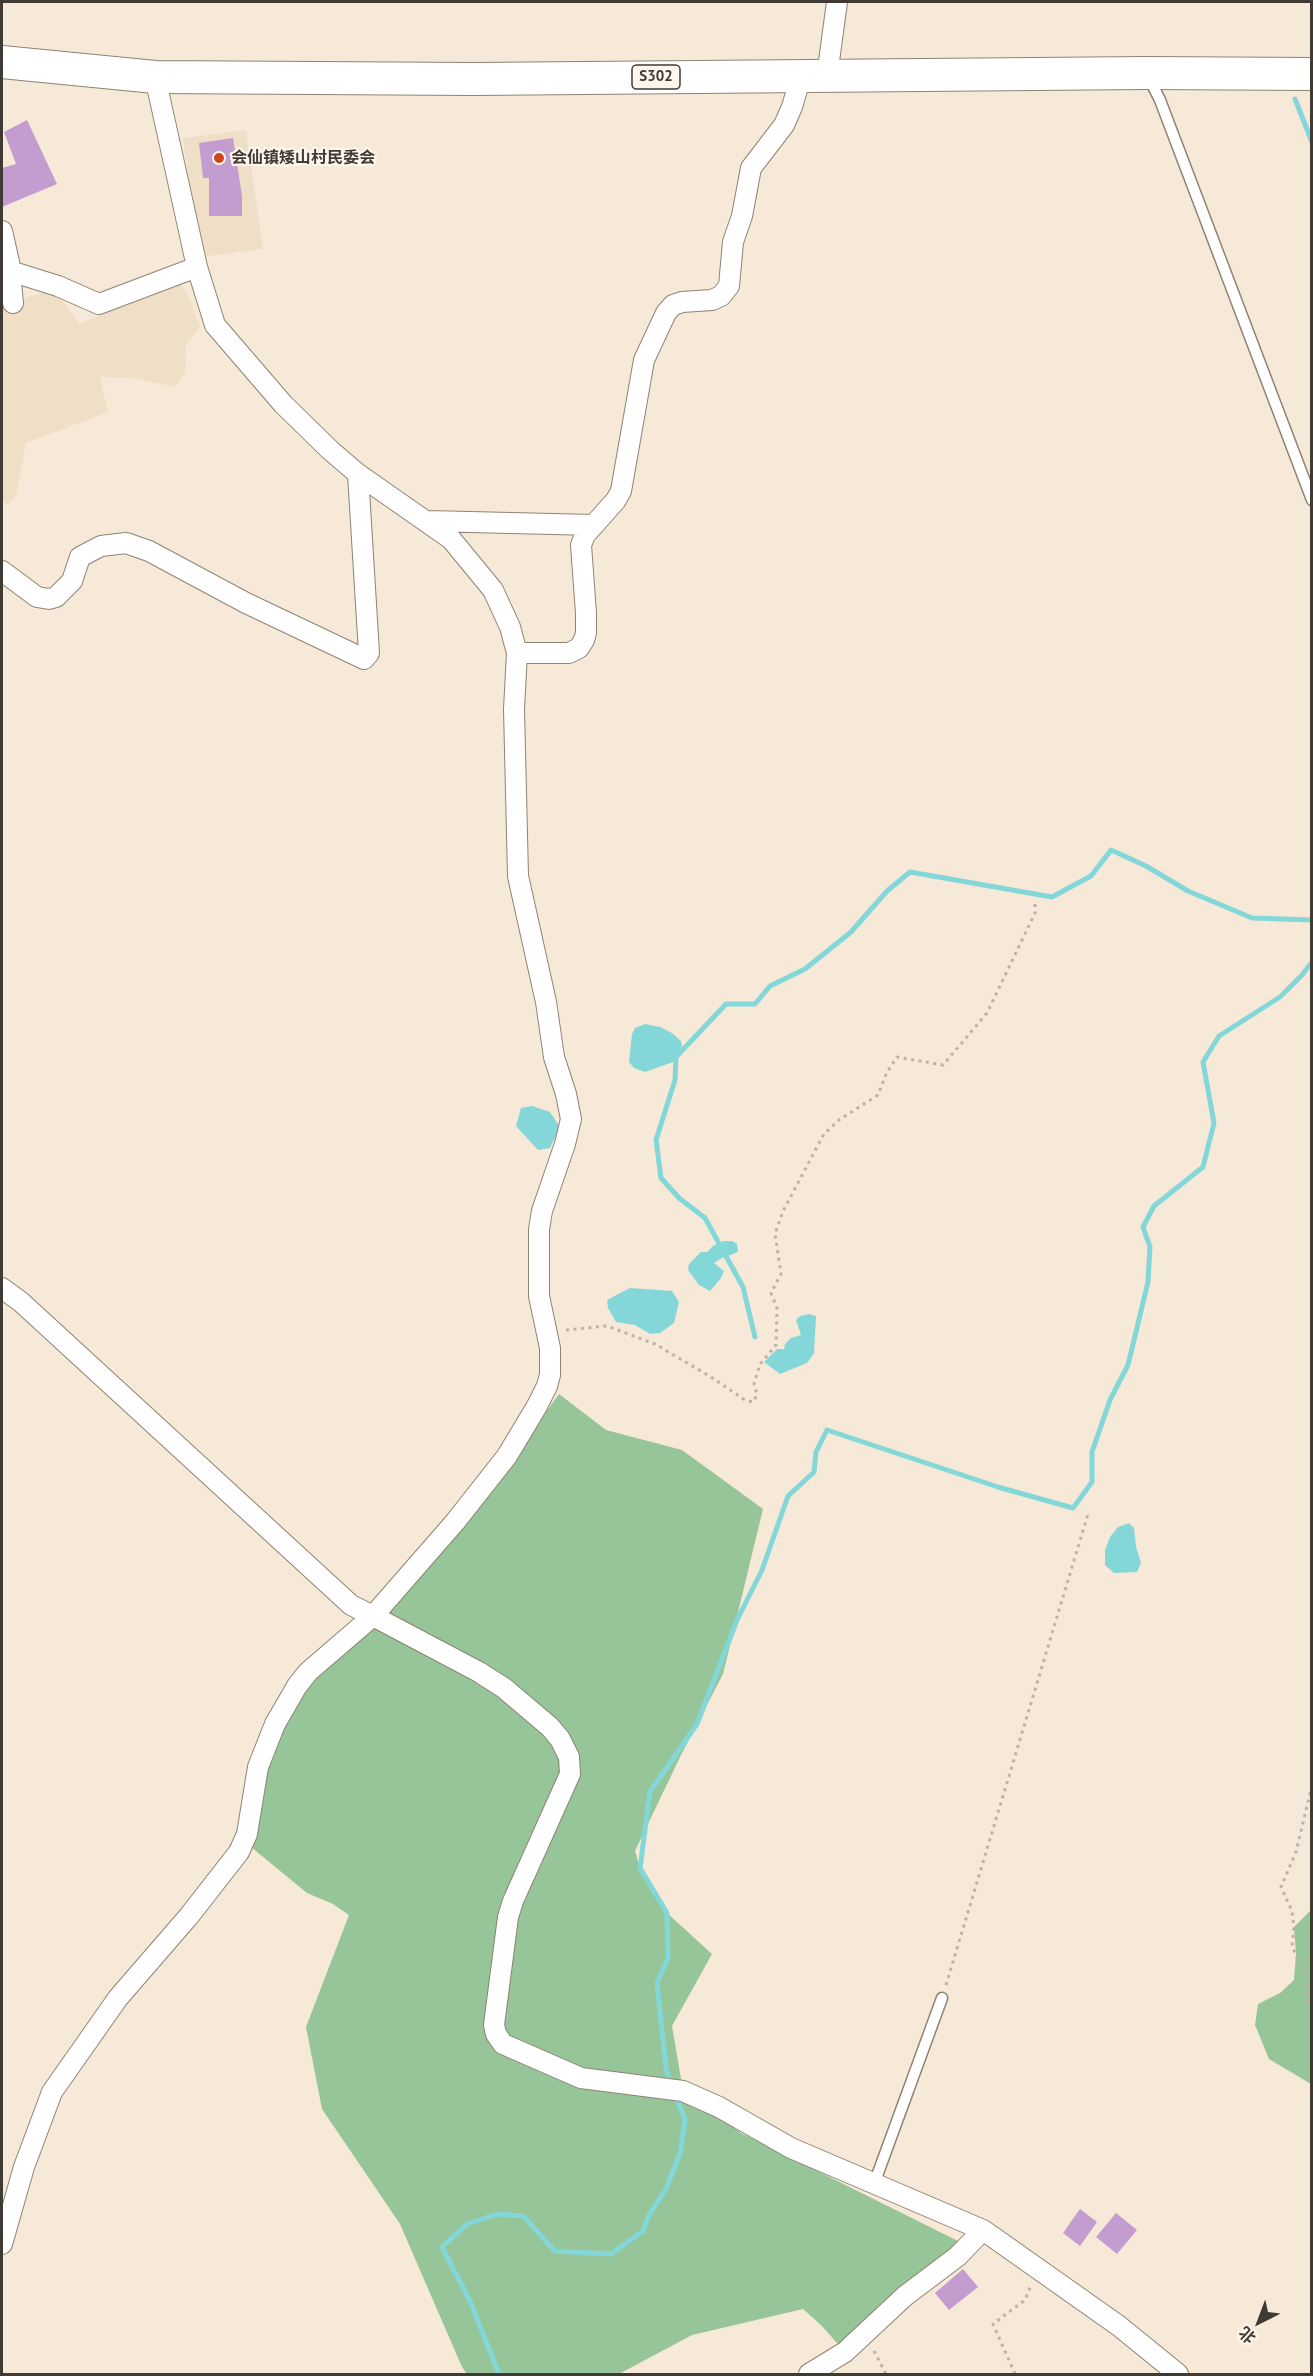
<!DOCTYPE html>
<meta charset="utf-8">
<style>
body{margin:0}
#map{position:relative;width:1313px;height:2376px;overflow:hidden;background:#f6e9d8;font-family:"PT Sans","Noto Sans SC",sans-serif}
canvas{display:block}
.frame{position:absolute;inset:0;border:3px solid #3f3a33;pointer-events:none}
.north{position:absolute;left:1229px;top:2292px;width:60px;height:60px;-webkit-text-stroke:4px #fff7ed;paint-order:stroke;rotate:222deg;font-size:16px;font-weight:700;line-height:24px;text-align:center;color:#3f3a33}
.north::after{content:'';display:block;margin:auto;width:21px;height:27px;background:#3f3a33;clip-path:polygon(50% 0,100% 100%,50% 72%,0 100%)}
</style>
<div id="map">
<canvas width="1313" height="2376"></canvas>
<div class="frame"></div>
<div class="north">北</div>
</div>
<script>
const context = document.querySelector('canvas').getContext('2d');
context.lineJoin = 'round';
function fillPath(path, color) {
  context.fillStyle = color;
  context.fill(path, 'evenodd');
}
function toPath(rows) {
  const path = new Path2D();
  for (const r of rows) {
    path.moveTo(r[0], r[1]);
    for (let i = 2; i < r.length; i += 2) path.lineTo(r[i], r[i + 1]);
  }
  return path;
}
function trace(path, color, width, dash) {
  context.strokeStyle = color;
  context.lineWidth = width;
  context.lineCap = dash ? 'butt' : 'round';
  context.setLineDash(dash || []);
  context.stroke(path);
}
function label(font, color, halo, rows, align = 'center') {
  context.font = font + ' "PT Sans","Noto Sans SC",sans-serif';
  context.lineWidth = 4.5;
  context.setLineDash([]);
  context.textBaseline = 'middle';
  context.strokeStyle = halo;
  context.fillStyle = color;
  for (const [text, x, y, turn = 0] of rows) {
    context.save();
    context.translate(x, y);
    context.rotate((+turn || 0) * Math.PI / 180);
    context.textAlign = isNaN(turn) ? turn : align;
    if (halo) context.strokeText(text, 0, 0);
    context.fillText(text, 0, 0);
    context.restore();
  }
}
const built = toPath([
 [246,130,263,249,199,257,183,138],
 [180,282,189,297,200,327,186,345,185,372,175,387,134,378,100,377,108,412,26,443,16,495,8,505,2,500,2,306,53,289,80,324,115,309,131,304]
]);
const forest = toPath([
 [559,1394,606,1430,682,1450,763,1509,723,1674,681,1755,635,1851,640,1868,667,1913,712,1954,672,2026,683,2091,741,2133,960,2242,845,2352,821,2325,803,2309,692,2335,619,2374,467,2374,462,2367,400,2224,322,2109,306,2027,349,1915,333,1904,307,1893,251,1847,270,1751,313,1677,496,1479],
 [1311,1910,1311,2084,1269,2059,1255,2025,1258,2004,1280,1993,1294,1980,1296,1954,1294,1927]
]);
const water = toPath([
 [645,1024,660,1027,672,1033,681,1041,682,1046,673,1062,645,1072,634,1068,629,1062,632,1034,635,1028],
 [532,1106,550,1112,560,1127,550,1148,538,1150,516,1126,521,1108],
 [724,1241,732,1241,737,1244,738,1252,720,1259,714,1263,724,1271,721,1278,710,1291,699,1285,688,1270,689,1264,701,1252,707,1252,713,1246],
 [630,1288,672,1291,679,1302,674,1323,660,1333,650,1334,635,1325,616,1322,608,1308,607,1300],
 [809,1314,816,1316,814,1353,807,1363,780,1374,764,1362,777,1349,784,1349,785,1344,791,1338,801,1335,796,1320,800,1316],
 [1129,1523,1134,1528,1136,1547,1141,1563,1137,1572,1114,1573,1105,1565,1105,1550,1110,1537,1118,1527]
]);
const stream = toPath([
 [1295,99,1312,142],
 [755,1337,743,1287,705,1218,679,1198,661,1178,656,1140,675,1080,676,1057,726,1004,755,1004,770,986,805,969,851,932,887,891,910,872,1052,897,1091,876,1111,850,1146,866,1188,891,1252,918,1312,920],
 [671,2085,666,2068,657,1983,668,1958,667,1913,640,1868,650,1792,697,1724,737,1620,762,1570,788,1496,814,1472,816,1452,827,1430,998,1487,1073,1508,1092,1482,1092,1452,1110,1400,1128,1365,1148,1282,1150,1247,1143,1227,1154,1206,1203,1167,1214,1123,1203,1062,1219,1036,1280,997,1302,975,1312,962],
 [499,2374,470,2301,442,2247,467,2224,497,2214,523,2216,555,2251,611,2254,643,2231,649,2215,666,2189,680,2153,685,2120,675,2094]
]);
const building = toPath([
 [27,120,57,184,2,207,2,168,16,164,4,132],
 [233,138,242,196,242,216,209,216,209,178,203,178,199,143],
 [1080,2209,1097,2222,1080,2246,1063,2233],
 [1116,2213,1137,2230,1117,2254,1096,2237],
 [963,2269,978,2287,949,2310,935,2293]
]);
const path = toPath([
 [566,1330,607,1326,655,1344,711,1377,745,1400,753,1402,757,1395,754,1384,760,1364,776,1345,777,1308,771,1293,781,1274,775,1234,783,1211,824,1134,839,1120,878,1095,887,1072,897,1057,943,1065,987,1013,1035,913,1035,902],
 [1312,1785,1296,1852,1281,1887,1292,1911,1294,1927,1292,1946,1307,1980,1307,1998,1312,2010],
 [946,1985,1088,1514],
 [874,2351,886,2374],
 [1015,2374,993,2324,1025,2300,1031,2285]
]);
const service = toPath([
 [1149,78,1160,100,1312,500],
 [874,2184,942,1998]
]);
const minor = toPath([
 [827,76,837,2],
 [155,77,197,267,215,325,283,404,330,450,358,474,451,539,493,590,510,627,517,653,514,709,518,876,546,1002,554,1057,566,1094,571,1119,565,1144,542,1211,539,1229,539,1296,550,1348,550,1375,547,1386,537,1406,507,1456,455,1522,373,1616,479,1672,504,1688,550,1727,560,1739,569,1757,570,1774,513,1901,508,1917,494,2025,496,2034,503,2044,581,2078,683,2091,719,2107,791,2148,983,2230,1119,2326,1178,2374],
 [2,231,9,262,13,303],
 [10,271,58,286,99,304,197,267],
 [428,521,594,525],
 [2,571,37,597,49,599,56,597,72,581,80,557,101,546,126,543,149,551,246,603,364,659,369,653,358,474],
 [517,653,569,653,579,648,584,640,586,633,586,613,581,545,585,535,616,500,621,491,644,360,666,313,673,305,682,302,712,300,721,296,729,286,733,242,742,216,751,168,784,125,792,107,801,76],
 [2,1288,21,1302,351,1605,373,1616,308,1672,297,1686,275,1724,258,1767,247,1834,239,1852,189,1916,118,1998,52,2092,24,2167,2,2244],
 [809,2374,845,2352,905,2296,958,2256,983,2230]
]);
const primary = toPath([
 [2,62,155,77,473,79,1146,73,1312,74]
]);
const markers = [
 [219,158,6,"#cd441d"]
];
const shields = [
 [656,77,48]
];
const shieldNames = [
 ["S302",656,77]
];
const poiNames = [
 ["会仙镇矮山村民委会",231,158]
];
fillPath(built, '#f0dfc7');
fillPath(forest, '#95c598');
fillPath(water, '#83d7d8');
trace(stream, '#83d7d8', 5);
fillPath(building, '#c39dcf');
trace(service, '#8e8373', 13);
trace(minor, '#8e8373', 22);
trace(primary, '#8e8373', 34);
trace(path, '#bdb2a5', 3, [3, 4.5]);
trace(service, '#fff', 10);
trace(minor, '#fff', 20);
trace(primary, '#fff', 32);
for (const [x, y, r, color] of markers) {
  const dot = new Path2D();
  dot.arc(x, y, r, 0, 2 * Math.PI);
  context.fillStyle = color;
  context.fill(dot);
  trace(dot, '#fff7ed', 2);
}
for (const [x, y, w] of shields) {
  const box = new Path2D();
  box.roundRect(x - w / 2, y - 12, w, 24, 4.5);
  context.fillStyle = '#fff7ed';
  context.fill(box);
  trace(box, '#3f3a33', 1.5);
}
label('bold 15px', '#3f3a33', null, shieldNames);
label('bold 16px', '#3f3a33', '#fff7ed', poiNames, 'left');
</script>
